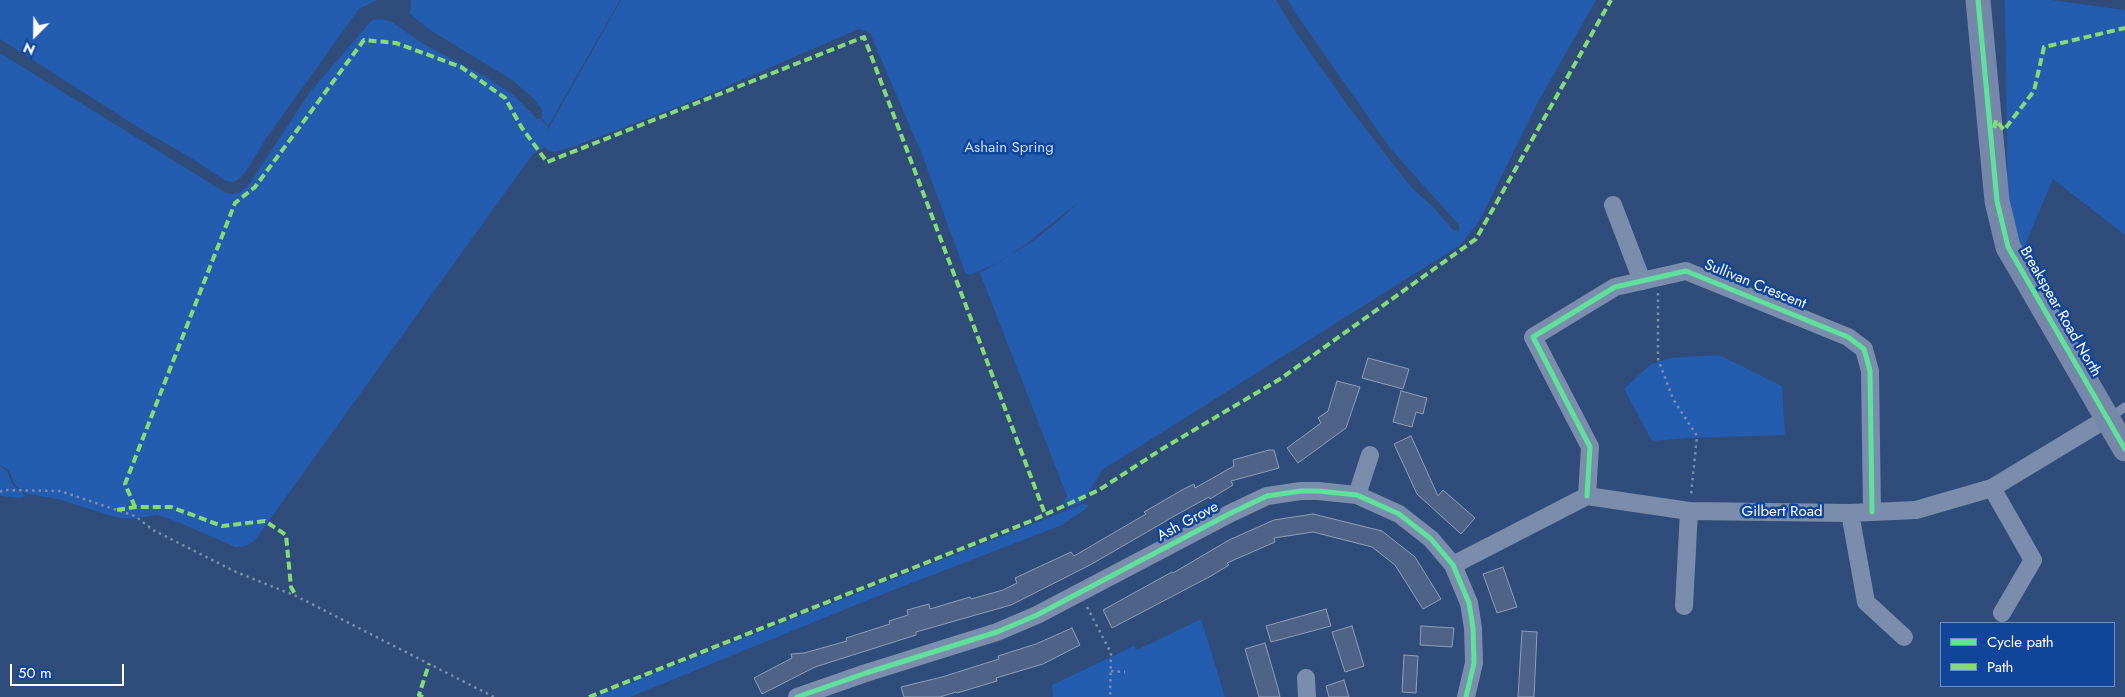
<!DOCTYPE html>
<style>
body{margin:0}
#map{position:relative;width:2125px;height:697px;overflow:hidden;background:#304c7a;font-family:Jost,sans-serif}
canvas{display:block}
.legend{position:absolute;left:1940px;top:622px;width:175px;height:65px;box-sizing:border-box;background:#10459a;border:1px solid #708fc2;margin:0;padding:6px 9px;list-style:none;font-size:15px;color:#fff}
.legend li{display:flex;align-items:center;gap:10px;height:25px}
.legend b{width:25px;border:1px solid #708fc2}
.north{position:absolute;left:10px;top:10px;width:50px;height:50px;-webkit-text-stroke:4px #10459a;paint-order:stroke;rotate:203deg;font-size:14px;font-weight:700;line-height:20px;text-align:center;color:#fff}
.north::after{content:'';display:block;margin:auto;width:18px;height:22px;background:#fff;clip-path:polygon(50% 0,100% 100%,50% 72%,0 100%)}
.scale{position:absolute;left:10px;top:664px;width:114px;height:22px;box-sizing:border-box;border:2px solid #fff;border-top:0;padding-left:6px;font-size:15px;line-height:18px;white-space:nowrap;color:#fff;-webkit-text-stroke:4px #10459a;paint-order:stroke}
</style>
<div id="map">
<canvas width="2125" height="697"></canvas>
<ul class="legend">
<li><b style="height:6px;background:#60e19b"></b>Cycle path</li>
<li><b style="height:6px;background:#86db77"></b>Path</li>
</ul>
<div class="north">N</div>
<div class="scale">50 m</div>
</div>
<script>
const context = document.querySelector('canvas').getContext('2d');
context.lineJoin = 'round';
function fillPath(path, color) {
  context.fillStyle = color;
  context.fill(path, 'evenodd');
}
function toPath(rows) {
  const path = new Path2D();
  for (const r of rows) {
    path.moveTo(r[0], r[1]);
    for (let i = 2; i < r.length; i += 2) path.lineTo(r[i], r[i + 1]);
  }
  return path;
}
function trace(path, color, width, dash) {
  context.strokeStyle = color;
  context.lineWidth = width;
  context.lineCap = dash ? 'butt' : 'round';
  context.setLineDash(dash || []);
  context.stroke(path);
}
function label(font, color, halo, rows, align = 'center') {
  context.font = font + ' Jost,sans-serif';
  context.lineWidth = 5;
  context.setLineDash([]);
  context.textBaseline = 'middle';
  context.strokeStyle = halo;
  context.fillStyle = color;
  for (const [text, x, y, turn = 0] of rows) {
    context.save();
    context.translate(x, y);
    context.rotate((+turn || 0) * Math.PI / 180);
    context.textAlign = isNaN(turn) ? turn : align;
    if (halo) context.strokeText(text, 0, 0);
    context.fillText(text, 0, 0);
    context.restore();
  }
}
const green = toPath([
 [0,0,377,0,359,9,267,137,246,171,238,180,233,182,226,181,191,158,141,129,0,39],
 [411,0,620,0,548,126,542,118,542,110,534,99,512,80,430,30,410,14],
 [621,0,1276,0,1295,31,1348,106,1411,187,1434,208,1453,230,1459,232,1459,225,1390,148,1294,11,1288,0,1596,0,1538,102,1482,216,1474,228,1459,246,1102,470,1083,502,1067,508,1064,501,1067,496,980,273,1030,243,1055,224,1079,202,1026,244,1001,261,970,275,965,272,923,157,870,33,859,29,693,101,575,146,555,152,548,150,544,146,544,147,532,155,255,540,246,546,235,547,178,522,157,515,131,519,115,517,58,499,27,494,15,485,9,470,0,465,0,53,226,193,232,194,240,192,248,186,310,92,372,20,382,19,392,22,422,43,484,76,513,95,537,119,541,119,548,127,546,133],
 [2005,0,2051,0,2125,10,2125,235,2053,179,2023,250,2008,214],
 [1719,355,1782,386,1785,435,1687,438,1652,441,1624,389,1651,364,1670,358],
 [0,466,7,471,12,484,26,496,20,498,0,496],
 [1083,504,1088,505,1087,508,1062,525,878,596,630,697,595,697],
 [1201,619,1225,697,1053,697,1052,685,1134,646,1137,650]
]);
const building = toPath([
 [1368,358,1409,369,1403,389,1362,378,1368,358],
 [1337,381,1360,387,1346,428,1298,463,1287,448,1321,423,1318,418,1328,411,1337,381],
 [1401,391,1427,398,1423,414,1416,412,1412,427,1393,422,1401,391],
 [1411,436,1438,496,1443,490,1475,518,1461,534,1417,494,1394,444,1411,436],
 [1269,450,1274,450,1279,468,1231,481,1233,485,1210,499,1209,497,1178,514,1090,565,1011,605,916,632,916,635,815,667,762,694,754,678,792,658,791,654,804,653,847,641,846,638,890,624,889,621,908,615,907,610,929,604,930,609,970,597,971,599,1003,590,1017,583,1015,578,1071,552,1074,556,1146,514,1144,512,1182,490,1194,484,1195,488,1234,466,1233,460,1269,450],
 [1313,514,1382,531,1415,557,1441,599,1423,609,1395,565,1372,547,1313,532,1274,538,1275,542,1227,563,1229,565,1211,576,1112,628,1103,610,1172,572,1173,573,1229,540,1274,520,1313,514],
 [1503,567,1517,607,1497,613,1483,574,1503,567],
 [1326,609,1331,626,1271,642,1266,626,1326,609],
 [1352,626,1364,666,1345,672,1332,632,1352,626],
 [1421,626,1454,628,1452,647,1420,645,1421,626],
 [1072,628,1080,645,1043,664,996,678,997,681,957,693,956,692,940,697,904,697,901,687,942,677,999,659,998,656,1036,644,1072,628],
 [1522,631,1537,632,1534,697,1518,697,1522,631],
 [1265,643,1278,688,1280,697,1259,697,1245,649,1265,643],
 [1404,655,1418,656,1416,693,1402,692,1404,655],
 [1344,680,1349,697,1329,697,1326,686,1344,680]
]);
const path = toPath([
 [1658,293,1658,359,1673,399,1697,436,1691,495],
 [0,492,4,490,60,491,135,516,153,530,236,572,296,596,494,697],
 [1087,607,1111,653,1110,697],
 [1111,671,1125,672]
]);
const lane = toPath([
 [2109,418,2125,407]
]);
const street = toPath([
 [1613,205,1642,281],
 [1992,488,2033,560,2002,613],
 [1357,495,1370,455],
 [1587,496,1590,447,1533,337,1615,287,1686,271,1848,337,1864,349,1870,371,1872,512],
 [1850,513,1866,602,1904,637],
 [1453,565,1587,496,1689,511,1850,513,1916,510,1992,488,2106,419],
 [1684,606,1689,511],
 [1306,678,1307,697],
 [797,697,866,673,997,632,1037,615,1231,513,1267,496,1301,491,1318,491,1357,495,1399,514,1431,539,1453,565,1469,603,1473,628,1474,663,1466,697]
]);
const secondary = toPath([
 [1978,0,1997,201,2008,247,2125,449]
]);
const quiet = toPath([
 [1994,128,1996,120,2004,130,2034,91,2044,47,2125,28],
 [135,507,125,484,235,203,255,187,364,40,396,43,461,67,505,98,522,128,547,162,864,37,1045,514],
 [117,510,135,507,171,507,222,526,265,521,286,535,291,587,296,596],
 [423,697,419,695,429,664],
 [589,697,1031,521,1099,490,1162,449,1280,379,1476,239,1611,0]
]);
const cycleway = toPath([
 [1978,0,1997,201,2008,247,2125,449],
 [1587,496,1590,447,1533,337,1615,287,1686,271,1848,337,1864,349,1870,371,1872,512],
 [797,697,866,673,997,632,1037,615,1231,513,1267,496,1301,491,1318,491,1357,495,1399,514,1431,539,1453,565,1469,603,1473,628,1474,663,1466,697]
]);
const parkNames = [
 ["Ashain Spring",1009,148]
];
const streetNames = [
 ["Sullivan Crescent",1755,285,22],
 ["Breakspear Road North",2060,312,60],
 ["Gilbert Road",1782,512],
 ["Ash Grove",1188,522,-28]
];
fillPath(green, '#245cb0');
fillPath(building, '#4d6488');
trace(building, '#8e9eb9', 1);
trace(path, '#7a8dad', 2.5, [2.5, 4]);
trace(lane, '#7a8dad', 9);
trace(street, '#7a8dad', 18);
trace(secondary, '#7588a9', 25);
trace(quiet, '#86db77', 4, [8, 4]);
trace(cycleway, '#60e19b', 5);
label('15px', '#cadffe', '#10459a', parkNames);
label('15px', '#fff', '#10459a', streetNames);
</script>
